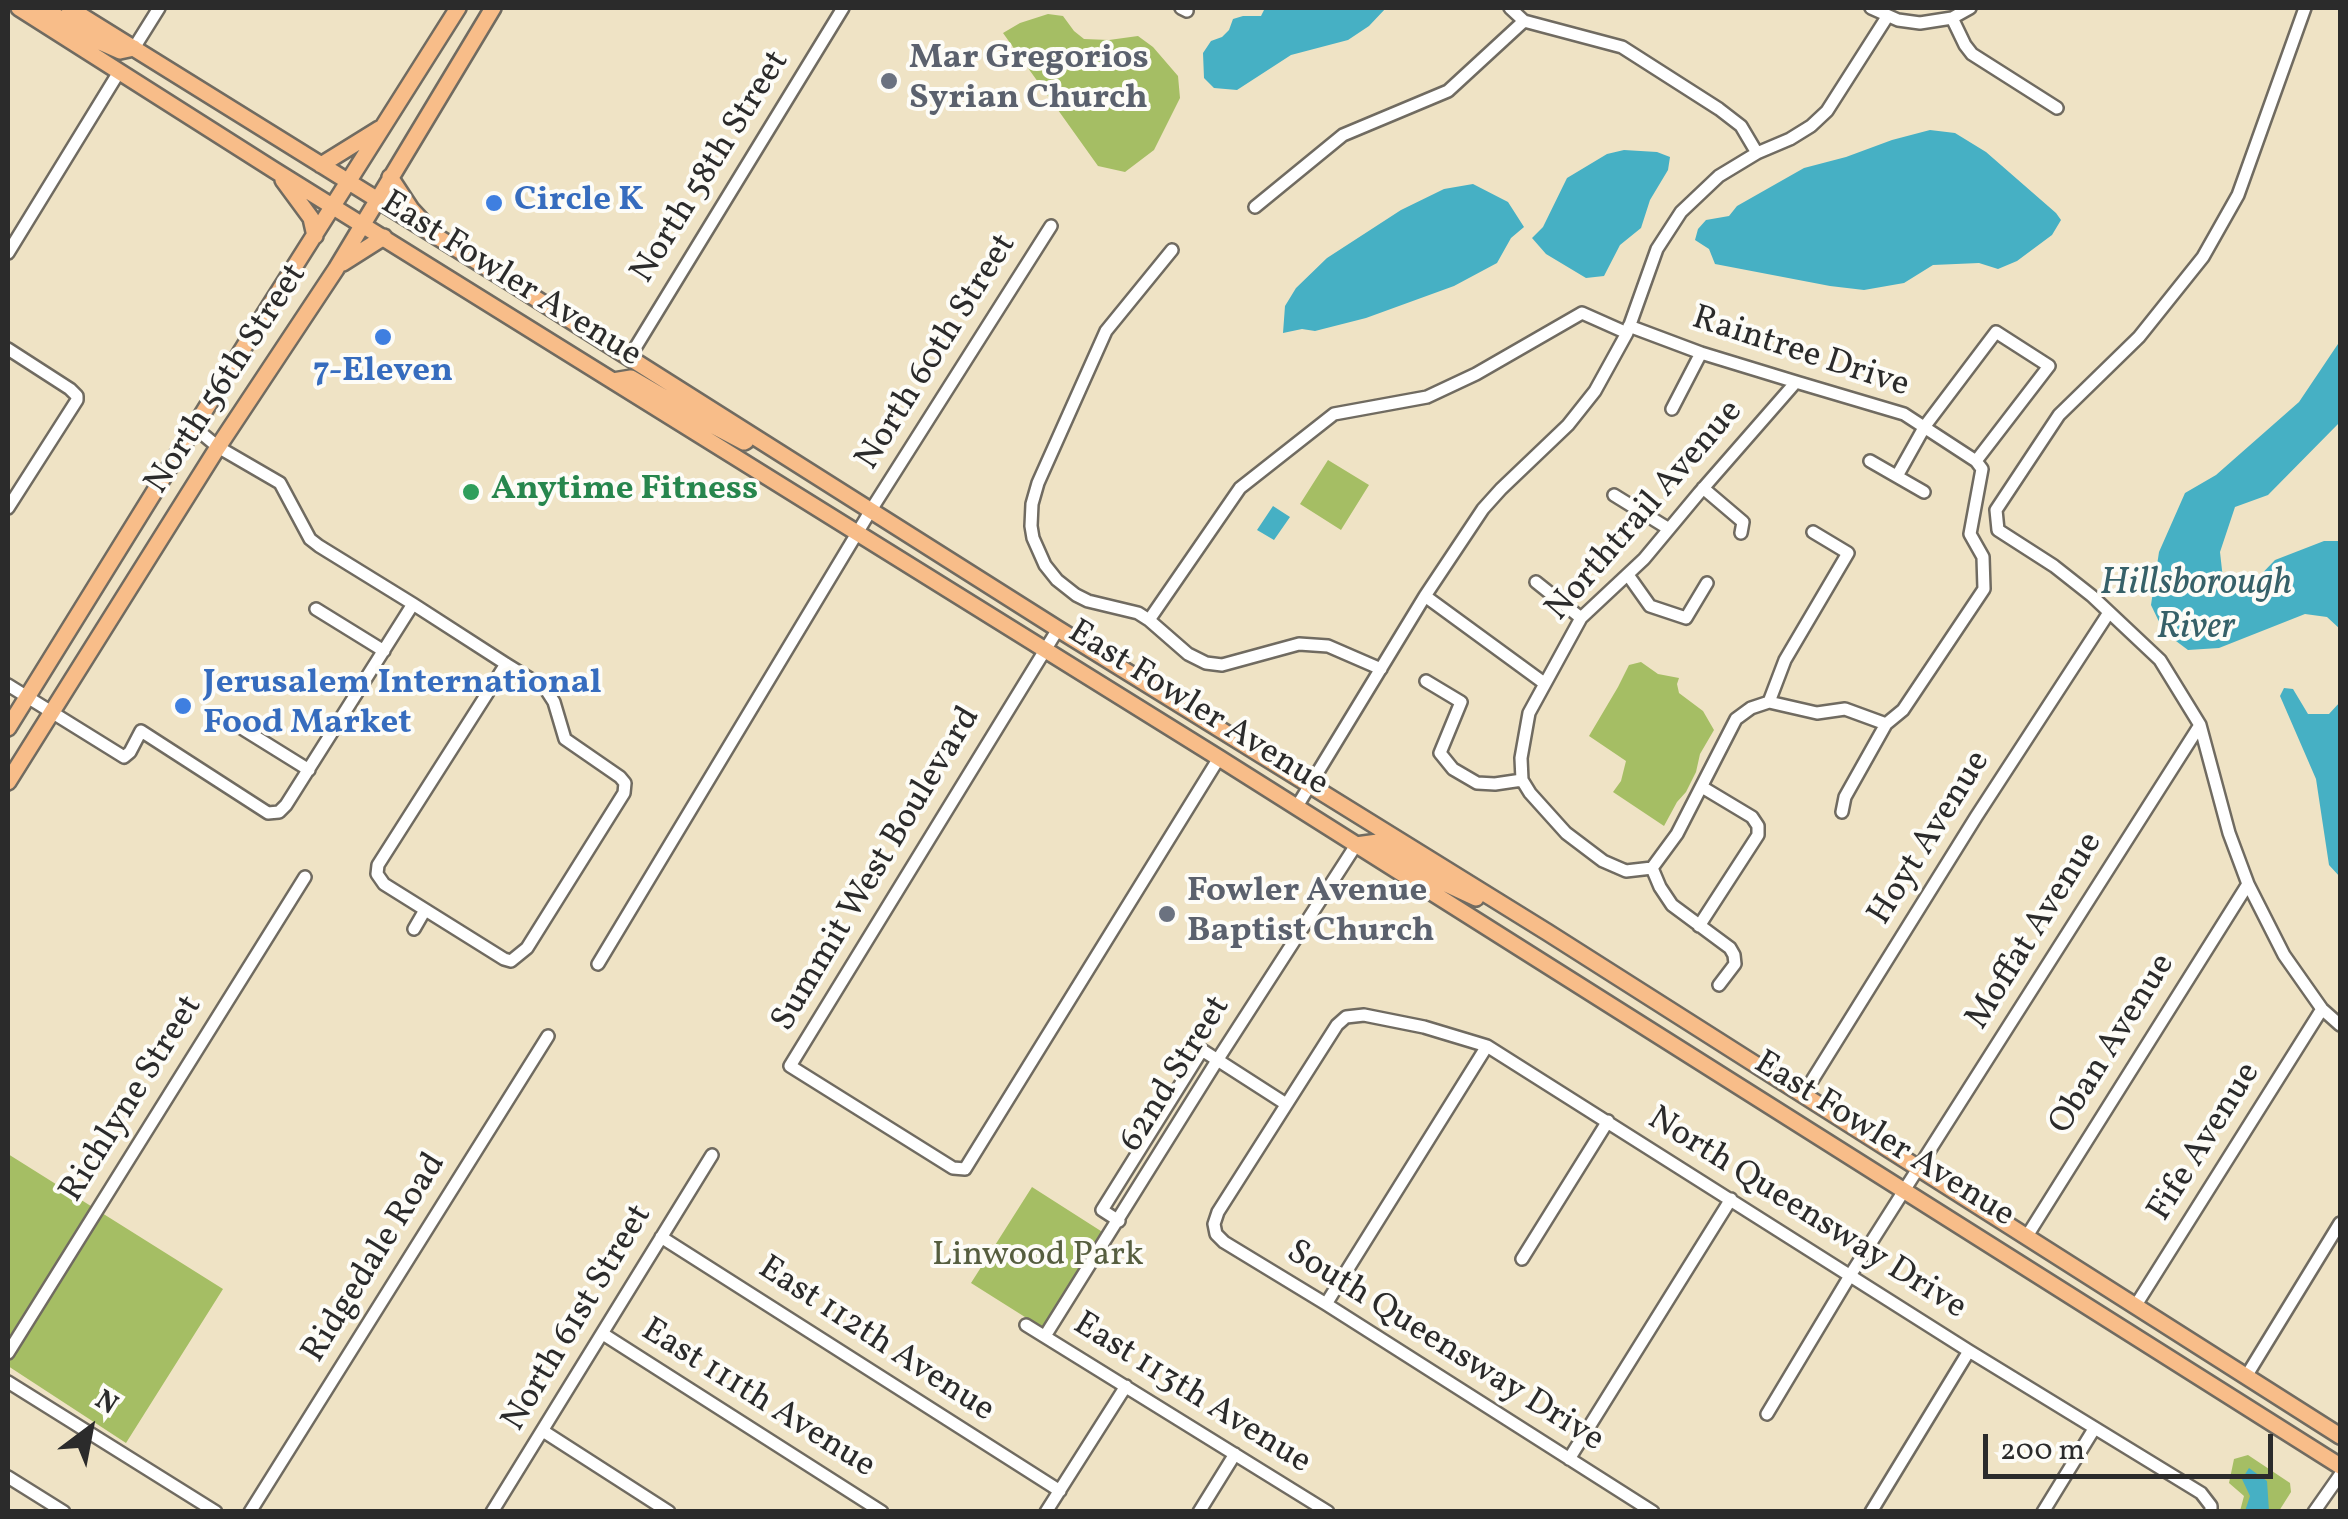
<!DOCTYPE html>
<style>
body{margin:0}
#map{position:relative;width:2348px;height:1519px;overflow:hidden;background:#efe3c5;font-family:Vollkorn,serif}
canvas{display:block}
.frame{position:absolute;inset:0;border:10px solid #2b2b2b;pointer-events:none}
.north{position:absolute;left:40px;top:1379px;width:100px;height:100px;-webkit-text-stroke:8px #fdfcf7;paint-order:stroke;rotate:32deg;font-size:28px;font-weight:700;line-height:40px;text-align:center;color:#2b2b2b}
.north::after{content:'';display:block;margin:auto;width:35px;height:45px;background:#2b2b2b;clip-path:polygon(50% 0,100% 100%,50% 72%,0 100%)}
.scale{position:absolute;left:1983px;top:1434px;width:290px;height:45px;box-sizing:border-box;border:5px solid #2b2b2b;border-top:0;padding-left:12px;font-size:30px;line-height:35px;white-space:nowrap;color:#2b2b2b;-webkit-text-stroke:8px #fdfcf7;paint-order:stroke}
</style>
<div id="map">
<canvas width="2348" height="1519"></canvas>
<div class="frame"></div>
<div class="north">N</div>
<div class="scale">200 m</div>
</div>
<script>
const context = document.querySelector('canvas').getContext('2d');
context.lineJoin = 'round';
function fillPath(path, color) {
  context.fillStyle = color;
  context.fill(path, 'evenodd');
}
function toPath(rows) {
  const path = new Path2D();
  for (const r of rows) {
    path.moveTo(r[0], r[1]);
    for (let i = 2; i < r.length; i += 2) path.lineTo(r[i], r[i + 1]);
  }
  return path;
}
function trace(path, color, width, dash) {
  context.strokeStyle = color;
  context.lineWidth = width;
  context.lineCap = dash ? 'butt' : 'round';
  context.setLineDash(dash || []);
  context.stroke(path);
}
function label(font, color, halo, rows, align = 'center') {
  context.font = font + ' Vollkorn,serif';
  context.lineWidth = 8;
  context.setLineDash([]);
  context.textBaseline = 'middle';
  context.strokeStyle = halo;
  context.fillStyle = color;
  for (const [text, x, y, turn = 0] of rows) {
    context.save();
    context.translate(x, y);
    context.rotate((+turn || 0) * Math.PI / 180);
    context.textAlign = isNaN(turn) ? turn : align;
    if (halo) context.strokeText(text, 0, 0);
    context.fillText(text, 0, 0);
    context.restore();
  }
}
const green = toPath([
 [1048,14,1063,16,1074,31,1084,39,1109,40,1138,36,1153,47,1178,76,1180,98,1154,150,1125,172,1098,166,1003,33,1020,23],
 [1328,460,1369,485,1341,530,1300,504],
 [1641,662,1658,674,1679,678,1677,684,1679,693,1703,711,1714,730,1700,754,1696,772,1686,792,1677,802,1664,826,1613,792,1621,781,1626,761,1589,736,1618,687,1629,665],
 [8,1154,223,1289,126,1443,8,1366],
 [1032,1187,1104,1233,1044,1329,971,1283],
 [2248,1455,2290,1483,2291,1492,2279,1511,2240,1511,2244,1496,2229,1483,2234,1459]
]);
const water = toPath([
 [1265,8,1386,8,1369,26,1348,40,1291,55,1237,90,1214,88,1204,78,1203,53,1211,41,1222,37,1229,30,1233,19,1243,16,1261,16],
 [1930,130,1955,133,1986,152,2056,213,2061,220,2052,235,2017,261,1998,269,1979,263,1933,265,1904,283,1864,290,1830,286,1715,264,1709,249,1695,240,1698,229,1706,220,1729,216,1737,206,1804,168,1846,157,1892,140],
 [1624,150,1657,152,1670,157,1668,170,1650,200,1641,228,1620,245,1604,276,1586,278,1546,254,1532,238,1543,227,1567,178,1607,154],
 [1473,184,1508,202,1524,227,1511,238,1497,263,1454,286,1366,318,1315,331,1302,329,1283,333,1285,306,1296,288,1327,258,1401,210,1444,189],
 [2340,341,2340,422,2268,495,2235,507,2220,552,2223,579,2235,591,2250,586,2275,560,2324,541,2340,541,2340,629,2327,617,2305,614,2219,648,2188,650,2164,632,2151,605,2159,552,2185,493,2216,475,2299,402],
 [1273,506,1290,517,1274,540,1257,530],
 [2284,688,2293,689,2308,714,2329,714,2340,702,2340,877,2329,865,2316,779,2280,696],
 [2249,1468,2267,1481,2269,1511,2245,1511,2250,1496,2242,1479]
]);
const minor = toPath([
 [1181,8,1187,11],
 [1510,8,1524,21,1622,47,1719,109,1741,126,1757,153],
 [1871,8,1898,20,1920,23,1952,18,1970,8],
 [2305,8,2238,195,2203,257,2139,337,2059,415,1996,510,1998,530,2054,566,2092,596,2160,660,2200,725,2229,833,2248,884,2284,955,2322,1009,2340,1025],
 [1952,18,1965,45,1972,54,2057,108],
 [134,48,159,8],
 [1255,207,1343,135,1448,91,1524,21],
 [1172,250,1106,331,1038,483,1032,504,1031,526,1033,538,1045,565,1057,580,1076,595,1088,601,1138,613,1149,620,1188,654,1206,663,1222,665,1299,644,1328,646,1381,669],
 [8,253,119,72],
 [1629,326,1701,353,1796,382,1904,414,1976,461,1982,469,1970,534,1983,557,1984,589,1903,710,1886,724,1845,709,1817,713,1769,702,1751,708,1736,719,1677,834,1652,868,1626,871,1603,861,1566,833,1530,793,1522,780,1521,758,1529,713,1581,618,1644,559,1699,493,1796,382],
 [8,349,70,389,77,396,77,400,8,508],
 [629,358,843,8],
 [1672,409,1701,353],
 [194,427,218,447,280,483,310,539,319,546,413,604,506,664,545,688,554,702,565,739,620,777,625,783,624,793,527,948,511,961,504,959,384,884,377,874,378,865,506,664],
 [1870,461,1924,492],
 [1897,476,1925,426,1996,332,2049,366,1976,461],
 [1703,488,1743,522,1741,533],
 [1614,495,1669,529],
 [1628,575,1650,606,1686,618,1707,583],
 [1536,582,1581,618],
 [1425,596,1544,683],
 [316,609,384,651],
 [1149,620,1240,488,1334,414,1427,397,1476,374,1582,313,1627,333],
 [1058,629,790,1066,953,1168,965,1169,1219,758],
 [1426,681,1461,702,1440,753,1453,769,1477,783,1495,784,1522,780],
 [8,685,124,757,130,752,141,731,268,813,279,812,286,805,413,604],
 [1769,702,1785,660,1848,553,1813,532],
 [243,729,309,770],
 [1296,808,1425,596,1483,509,1501,489,1568,425,1595,391,1627,333,1657,249,1681,212,1719,176,1757,153,1790,139,1811,126,1827,111,1887,17],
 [1842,812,1845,797,1886,724],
 [1652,868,1660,887,1672,905,1730,948,1734,955,1735,964,1719,985],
 [1699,926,1758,835,1758,826,1752,817,1702,787],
 [414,929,425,910],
 [598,964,871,510,1051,226],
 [1803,1095,1976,817,2108,614],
 [1119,1221,1102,1210,1202,1050,1286,1104],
 [2027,1236,2248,884],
 [661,1237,1060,1491],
 [1522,1259,1608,1121],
 [1326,1304,1487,1046],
 [2136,1305,2322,1009],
 [1026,1325,1328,1512],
 [603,1334,882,1512],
 [1045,1336,1218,1059,1356,845],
 [8,1353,305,877],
 [2247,1375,2340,1223],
 [8,1382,216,1512],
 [1767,1414,1851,1274,2200,725],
 [543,1431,669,1512],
 [1569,1459,1731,1199],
 [8,1477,64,1512],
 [250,1512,548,1036],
 [492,1512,712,1155],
 [1046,1512,1126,1386],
 [1199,1512,1235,1454],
 [1653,1512,1326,1304,1224,1242,1216,1234,1214,1224,1218,1212,1337,1025,1346,1017,1364,1015,1424,1027,1487,1046,1969,1351,2201,1493,2211,1506,2211,1512],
 [1871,1512,1969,1351],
 [2043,1512,2094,1429],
 [2314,1512,2340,1475]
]);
const major = toPath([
 [19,8,274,170,1219,758,2340,1466],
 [42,8,102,43,120,51,134,48],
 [69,8,505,279,1058,629,1547,932,2340,1436],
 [321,165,379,129],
 [390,177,411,209,423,222],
 [283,180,311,218,315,236],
 [343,263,384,237],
 [613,381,631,378,708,423,744,442,746,441],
 [8,728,262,318,458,8],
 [8,782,218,447,336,269,493,8],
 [1356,845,1378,842,1446,884,1476,898]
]);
const markers = [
 [889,81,10,"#6b7280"],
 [494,203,10,"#3f7fe0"],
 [383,337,10,"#3f7fe0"],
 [471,492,10,"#2e9e5b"],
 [183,706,10,"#3f7fe0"],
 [1167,914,10,"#6b7280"]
];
const worshipNames = [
 ["Mar Gregorios",909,61],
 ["Syrian Church",909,101],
 ["Fowler Avenue",1187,894],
 ["Baptist Church",1187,934]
];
const streetNames = [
 ["North 58th Street",712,168,-58],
 ["East Fowler Avenue",510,281,32],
 ["North 60th Street",938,353,-58],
 ["Raintree Drive",1800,354,18],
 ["North 56th Street",228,380,-57],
 ["Northtrail Avenue",1646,512,-49],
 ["East Fowler Avenue",1197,710,32],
 ["Hoyt Avenue",1931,839,-58],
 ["Summit West Boulevard",878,870,-59],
 ["Moffat Avenue",2036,932,-58],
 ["Oban Avenue",2114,1045,-58],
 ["62nd Street",1177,1075,-58],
 ["Richlyne Street",133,1100,-58],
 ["East Fowler Avenue",1883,1141,32],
 ["Fife Avenue",2206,1143,-58],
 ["North Queensway Drive",1806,1215,32],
 ["Ridgedale Road",376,1259,-58],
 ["North 61st Street",579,1319,-59],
 ["East 112th Avenue",875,1341,33],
 ["South Queensway Drive",1444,1348,32],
 ["East 113th Avenue",1191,1395,32],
 ["East 111th Avenue",757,1400,32]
];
const shopNames = [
 ["Circle K",514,203],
 ["7-Eleven",383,374,"center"],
 ["Jerusalem International",203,686],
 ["Food Market",203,726]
];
const leisureNames = [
 ["Anytime Fitness",491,492]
];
const parkNames = [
 ["Linwood Park",1038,1258]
];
const waterNames = [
 ["Hillsborough",2196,586],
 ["River",2196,630]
];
fillPath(green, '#a5be64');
fillPath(water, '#46b0c4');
trace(minor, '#706b61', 16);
trace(major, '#706b61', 20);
trace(minor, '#fff', 11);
trace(major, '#f8bd89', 15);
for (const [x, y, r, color] of markers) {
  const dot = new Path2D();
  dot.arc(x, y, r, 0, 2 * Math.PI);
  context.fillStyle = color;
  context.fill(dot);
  trace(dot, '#fdfcf7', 4);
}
label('bold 35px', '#5b616d', '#fdfcf7', worshipNames, 'left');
label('35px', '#2b2b2b', '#fdfcf7', streetNames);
label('bold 35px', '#366cbe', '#fdfcf7', shopNames, 'left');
label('bold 35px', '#27864d', '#fdfcf7', leisureNames, 'left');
label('35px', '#565e3f', '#fdfcf7', parkNames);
label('italic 38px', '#366068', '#fdfcf7', waterNames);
</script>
